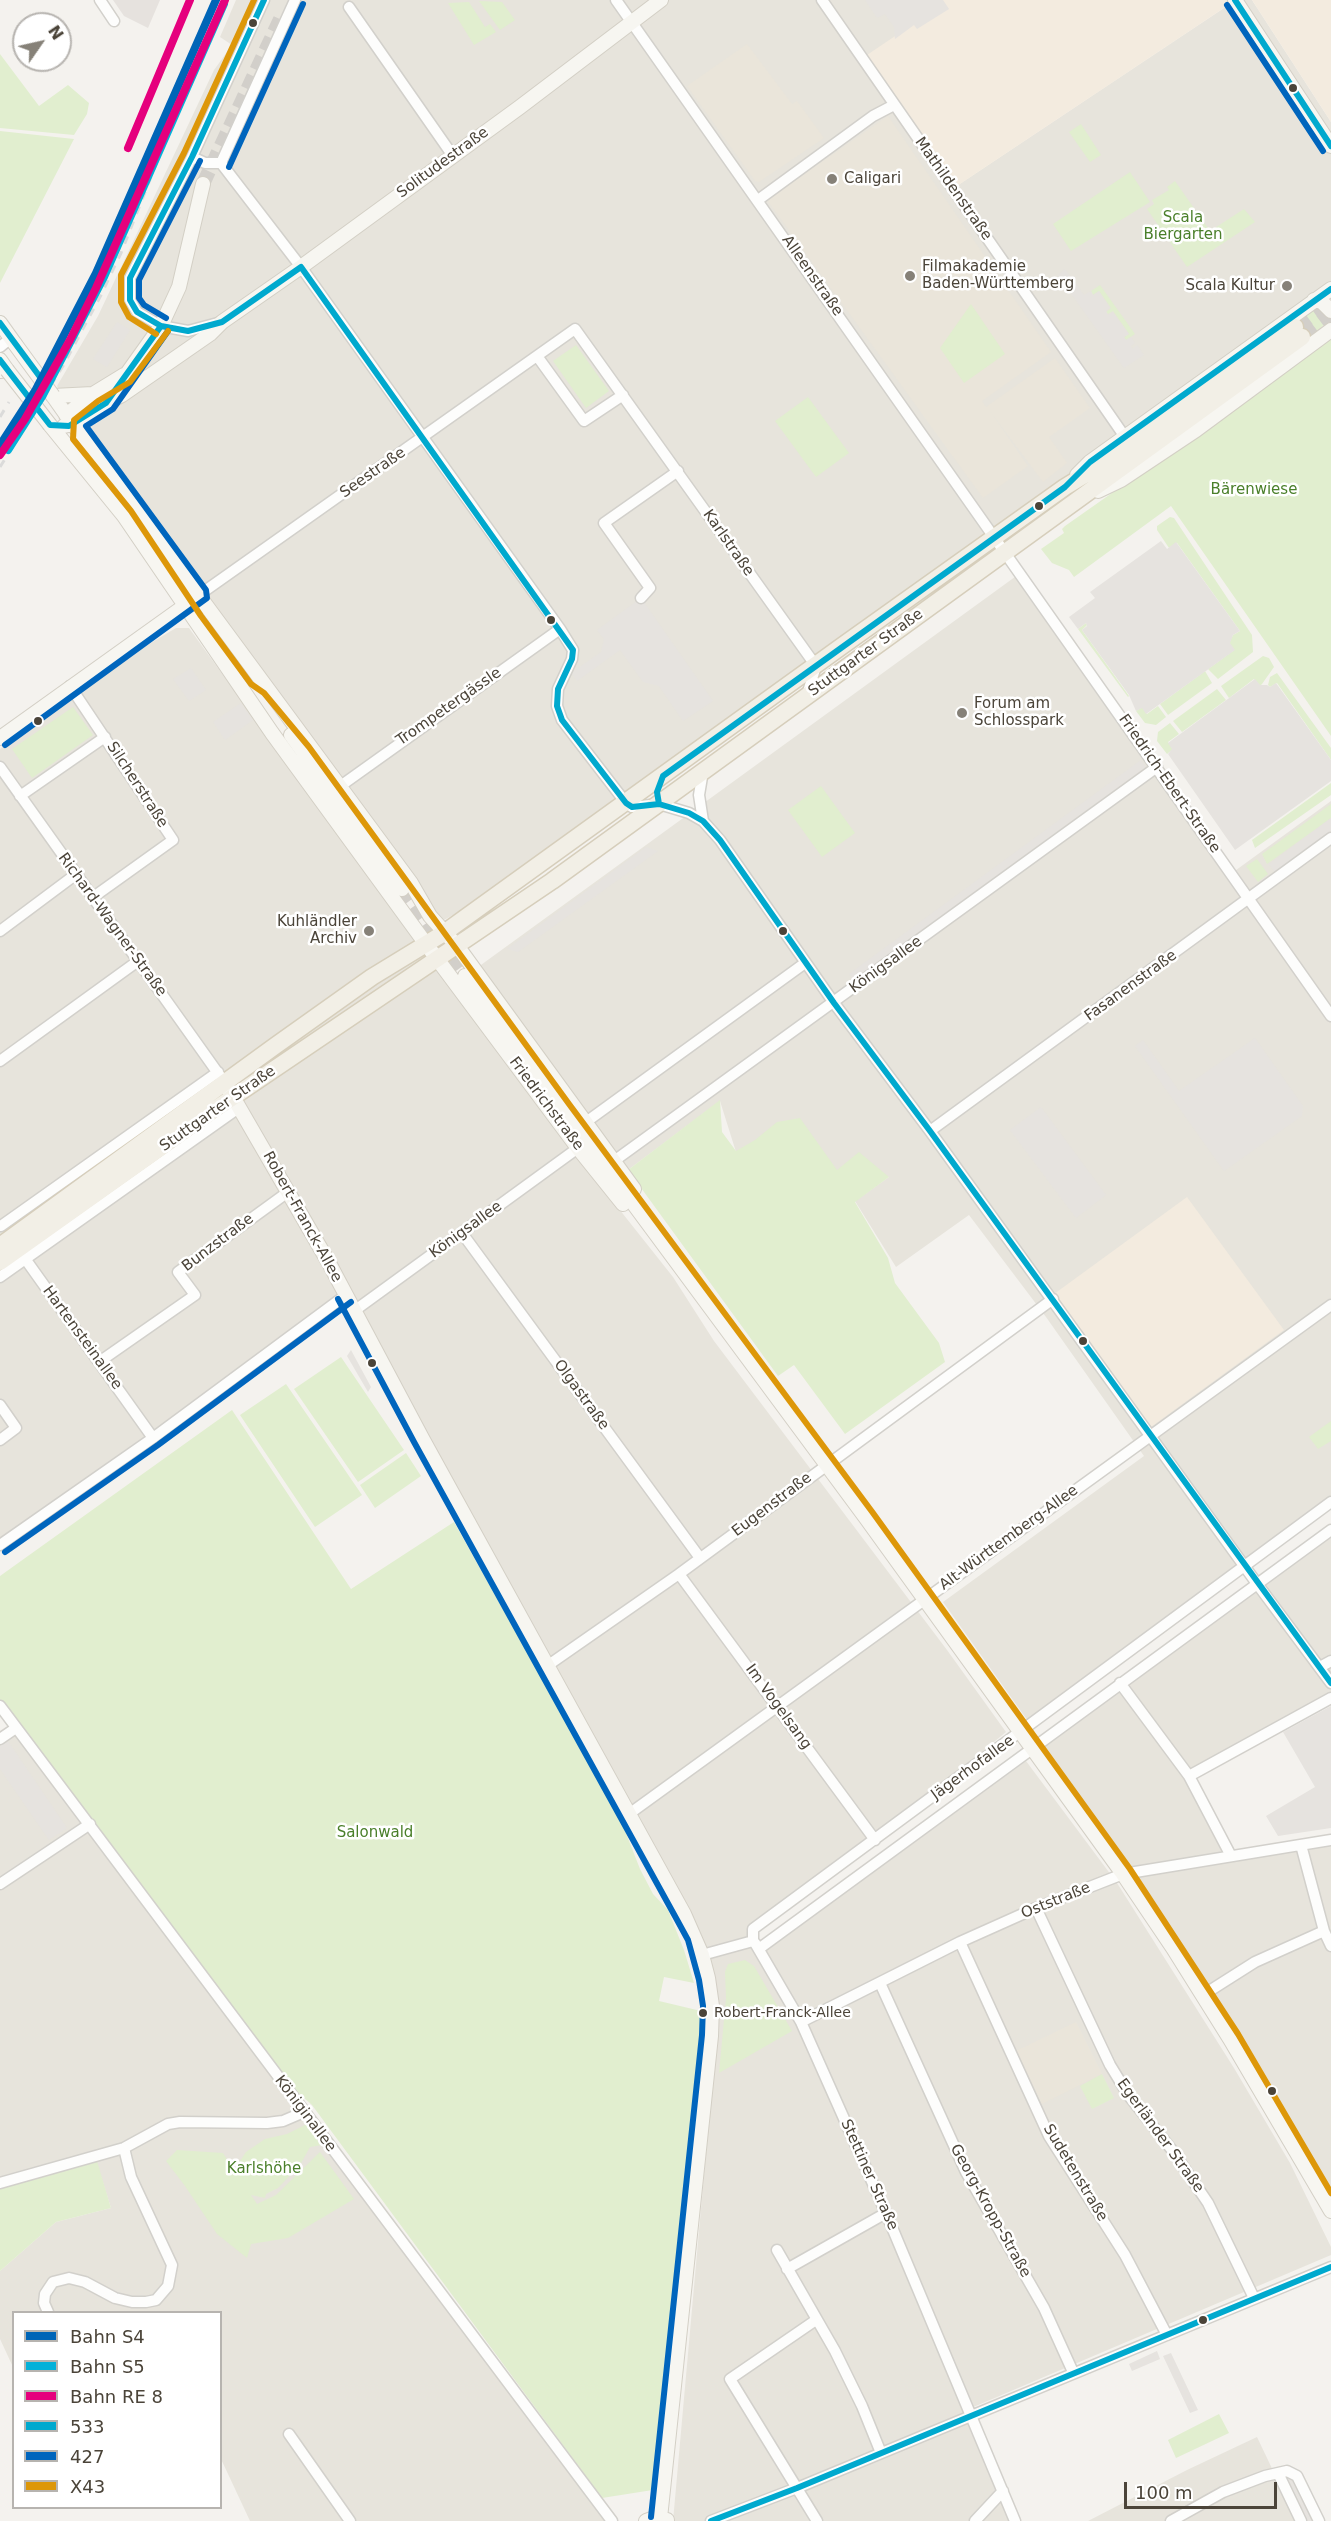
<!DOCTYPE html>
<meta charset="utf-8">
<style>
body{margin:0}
#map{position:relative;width:1331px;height:2521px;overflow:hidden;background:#f4f2ee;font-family:"DejaVu Sans",sans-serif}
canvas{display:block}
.legend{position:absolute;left:12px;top:2311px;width:210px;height:198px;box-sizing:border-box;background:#fff;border:2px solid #b7b4b0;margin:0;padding:8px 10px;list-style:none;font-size:18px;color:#4b4439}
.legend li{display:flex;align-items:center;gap:12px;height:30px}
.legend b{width:30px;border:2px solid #b7b4b0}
.north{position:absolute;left:12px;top:12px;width:60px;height:60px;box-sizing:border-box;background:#fff;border:2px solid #b7b4b0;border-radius:50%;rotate:56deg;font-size:16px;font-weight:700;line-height:24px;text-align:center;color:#4b4439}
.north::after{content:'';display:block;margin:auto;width:21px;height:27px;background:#868178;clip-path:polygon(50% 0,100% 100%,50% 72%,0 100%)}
.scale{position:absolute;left:1124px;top:2482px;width:153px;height:27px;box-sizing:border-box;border:3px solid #4b4439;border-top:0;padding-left:8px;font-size:18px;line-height:21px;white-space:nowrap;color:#4b4439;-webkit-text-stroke:4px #fff;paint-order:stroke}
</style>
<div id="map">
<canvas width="1331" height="2521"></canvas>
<ul class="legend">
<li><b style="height:8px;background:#0065b7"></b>Bahn S4</li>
<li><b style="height:8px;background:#04b1d9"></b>Bahn S5</li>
<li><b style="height:8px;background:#e5007d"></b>Bahn RE 8</li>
<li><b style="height:8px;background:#00a9ce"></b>533</li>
<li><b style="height:8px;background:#0065bd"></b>427</li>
<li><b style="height:8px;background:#dd9709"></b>X43</li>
</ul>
<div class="north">N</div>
<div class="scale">100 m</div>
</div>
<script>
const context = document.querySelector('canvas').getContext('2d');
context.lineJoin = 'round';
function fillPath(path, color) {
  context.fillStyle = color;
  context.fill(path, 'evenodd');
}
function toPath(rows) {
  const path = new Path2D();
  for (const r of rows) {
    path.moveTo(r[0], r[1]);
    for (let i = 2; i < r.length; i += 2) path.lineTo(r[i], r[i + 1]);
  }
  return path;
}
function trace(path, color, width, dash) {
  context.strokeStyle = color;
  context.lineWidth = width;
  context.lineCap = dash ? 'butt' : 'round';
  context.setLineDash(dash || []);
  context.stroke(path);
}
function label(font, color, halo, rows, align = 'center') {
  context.font = font + ' "DejaVu Sans",sans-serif';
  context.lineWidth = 5;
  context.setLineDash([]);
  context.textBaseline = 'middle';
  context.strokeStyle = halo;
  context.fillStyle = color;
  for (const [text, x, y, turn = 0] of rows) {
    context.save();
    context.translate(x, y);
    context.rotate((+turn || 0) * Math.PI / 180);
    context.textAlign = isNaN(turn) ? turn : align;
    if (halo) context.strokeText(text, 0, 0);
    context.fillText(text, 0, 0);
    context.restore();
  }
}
const residential = toPath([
 [236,0,941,0,955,187,1236,0,1252,0,1331,122,1331,282,1116,441,709,731,481,899,444,920,439,918,89,439,57,386,98,316,214,70,232,45,220,37],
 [1019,574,1232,873,1331,801,1331,1499,1028,1721,943,1602,1144,1456,1046,1317,969,1215,896,1267,855,1201,889,1177,837,1171,736,1152,720,1101,628,1170,474,970],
 [176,628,189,628,448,986,558,1132,673,1277,714,1341,947,1650,1006,1732,875,1840,753,1929,753,1941,702,1955,346,1295,0,1545,0,749,60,703,117,663],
 [1331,1530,1331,1698,1189,1776,1231,1856,1331,1840,1331,2211,1265,2097,1033,1747],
 [14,1731,612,2521,250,2521,221,2459,220,2312,14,2312,13,2367,0,2339,0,2271,56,2222,111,2208,96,2161,0,2186,0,1739],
 [1026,1761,1117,1883,1234,2068,1290,2163,1331,2247,1331,2255,964,2411,1009,2521,673,2521,718,2019,715,1982,709,1957,750,1946,760,1955],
 [1257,2437,1297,2521,1088,2521,1187,2470]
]);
const commercial = toPath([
 [941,0,1236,0,954,188,864,57,941,5],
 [1252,0,1331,0,1331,122,1265,20],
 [1187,1197,1284,1330,1151,1427,1054,1294]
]);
const industrial = toPath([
 [113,0,160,0,148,28,124,16]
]);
const education = toPath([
 [747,44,792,104,797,101,824,138,759,182,755,181,687,86],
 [888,116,1051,352,982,401,986,407,1055,358,1090,408,1049,437,1067,463,1043,482,989,410,1028,466,983,498,767,200],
 [1076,2022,1102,2074,1042,2104,1016,2051]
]);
const green = toPath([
 [479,1,502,2,515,20,500,30],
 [469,2,485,27,490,24,496,32,474,45,448,3],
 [0,54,39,106,68,85,89,103,87,114,74,135,0,128],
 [1081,124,1101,155,1090,162,1069,132],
 [0,131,74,139,0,283],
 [1130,172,1150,202,1071,251,1053,224],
 [1175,181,1210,231,1244,209,1255,222,1187,267,1147,209,1154,204,1152,200,1169,190,1167,187],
 [1100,285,1135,334,1126,340,1124,337,1129,334,1113,311,1108,314,1106,312,1111,308,1099,291,1093,295,1091,291],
 [971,304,1005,354,964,383,940,348],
 [1317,307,1328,314,1328,320,1307,343,1292,323],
 [1331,339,1331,736,1171,506,1074,577,1069,570,1052,563,1041,549,1064,533,1062,529,1065,526],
 [576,345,609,391,586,408,553,361],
 [808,397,849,453,816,477,775,421],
 [1170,517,1174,518,1252,635,1253,652,1218,679,1208,669,1234,650,1229,643,1233,635,1240,631,1177,543,1169,548,1157,530,1157,526],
 [1086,623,1087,625,1082,630,1129,696,1128,697,1078,629],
 [1263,656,1269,658,1274,667,1262,684,1260,686,1254,679,1229,698,1221,686],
 [1205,671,1212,683,1168,715,1160,704],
 [1277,673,1331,748,1331,760,1277,683,1270,687,1268,685,1270,677],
 [1217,689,1226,700,1182,732,1173,721],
 [1158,706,1166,717,1156,725,1145,723,1136,711,1142,707,1147,714],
 [73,707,93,735,32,778,12,749],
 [1170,723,1179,734,1168,742,1173,749,1167,754,1157,741,1158,732],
 [1331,783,1331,795,1255,848,1252,840],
 [821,786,855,833,822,857,788,810],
 [1331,804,1331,818,1267,864,1262,854],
 [1257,859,1268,874,1258,882,1246,866],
 [720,1100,722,1132,736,1151,755,1140,777,1122,800,1118,837,1170,859,1152,889,1177,855,1202,888,1258,895,1283,939,1343,945,1362,845,1434,794,1365,778,1376,628,1170],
 [341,1357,404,1450,358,1482,294,1389],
 [286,1384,362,1495,315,1527,240,1415],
 [232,1410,351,1589,454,1522,620,1818,640,1869,653,1894,668,1910,684,1950,694,1983,664,1977,659,2001,701,2011,691,2161,672,2341,659,2489,602,2498,312,2105,285,2081,0,1702,0,1576],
 [1331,1421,1331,1441,1318,1449,1309,1437],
 [406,1453,421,1476,375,1508,360,1485],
 [745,1960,754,1966,792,2031,719,2073,726,1998,725,1972,728,1964],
 [1102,2074,1114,2098,1092,2109,1080,2086],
 [307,2124,322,2145,310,2147,300,2165,278,2188,266,2194,265,2198,251,2195,257,2204,276,2195,320,2152,354,2199,288,2238,251,2244,247,2258,217,2234,185,2186,166,2161,177,2150,223,2153,234,2170,246,2152,265,2139,287,2134],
 [97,2161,111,2208,56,2222,0,2271,0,2189],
 [1219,2414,1229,2433,1176,2458,1168,2440]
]);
const parking = toPath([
 [865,0,943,0,949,9,917,29,914,25,895,39,894,27,885,14,877,18],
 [1065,269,1084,295,1091,291,1093,295,1099,291,1110,308,1106,311,1108,315,1113,312,1129,334,1124,337,1126,340,1131,337,1135,343,1131,346,1133,349,1137,345,1144,355,1124,368,1058,275],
 [117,322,130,330,107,367,93,359],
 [1161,541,1167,549,1176,542,1240,631,1233,635,1230,643,1235,650,1146,714,1142,708,1136,711,1129,695,1082,630,1087,626,1086,623,1078,629,1069,617,1095,598,1090,592],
 [641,598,713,701,683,721,659,686,643,682,620,650,577,681,571,673,601,652,604,639,597,630],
 [191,668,206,690,189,701,173,679],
 [1255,679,1260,685,1267,685,1270,687,1276,683,1331,760,1331,781,1235,850,1168,754,1172,749,1168,743],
 [241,703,253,720,225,740,213,722],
 [1141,760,1146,767,853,980,849,974],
 [1331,818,1331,838,1279,878,1269,864],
 [646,847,658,851,518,952,507,949],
 [1255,1038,1303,1106,1302,1116,1224,1171,1135,1046,1143,1040,1179,1091],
 [1041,1107,1106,1195,1076,1218,1010,1130],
 [351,1350,371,1387,368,1392,347,1356],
 [1331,1706,1331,1828,1278,1836,1266,1816,1315,1787,1283,1732],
 [8,1741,67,1828,49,1840,0,1769,0,1746],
 [1157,2351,1160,2359,1132,2371,1129,2364],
 [1171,2353,1198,2410,1190,2413,1163,2356],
 [1286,2474,1293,2477,1315,2521,1304,2521,1284,2477]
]);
const secondaryTunnel = toPath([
 [203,184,282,15],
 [402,889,465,976]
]);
const primaryTunnel = toPath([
 [1295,327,1331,301],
 [1302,337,1331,315]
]);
const street = toPath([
 [100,0,114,21],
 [616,0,1331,1016],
 [822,0,1125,437],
 [349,7,453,156],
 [192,157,205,163,221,163],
 [221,163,301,267,560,629,573,650,572,659,558,689,557,706,562,720,626,803,632,807,659,804,689,813,703,821,720,840,834,1003,930,1131,1258,1585,1331,1683],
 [221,163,295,0],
 [758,200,873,116,894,105],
 [218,323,188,331,161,326,137,312,130,300,130,278,192,157,264,0],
 [0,347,11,338],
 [537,356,584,421,623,395],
 [199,595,575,329,816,666,807,695],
 [641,598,650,588,604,523,678,471],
 [70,686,173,840,92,898],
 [0,767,225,1083],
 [703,771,699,795,703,821],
 [339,787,560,629],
 [20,796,105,737],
 [0,931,75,875],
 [0,1061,138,961],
 [586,1122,805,963],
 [930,1131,1331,838],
 [614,1161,1157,767],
 [1,1226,218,1072],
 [462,1233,700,1558],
 [21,1253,153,1438],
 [0,1277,240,1107],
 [354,1311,578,1148],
 [99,1362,195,1295,178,1272,288,1192],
 [0,1405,16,1428,0,1440],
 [0,1545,153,1438,346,1295],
 [679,1574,875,1840],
 [547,1666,679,1574,1053,1299],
 [1320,1667,1331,1661],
 [1120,1683,1189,1776,1231,1856],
 [0,1706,612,2521],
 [0,1739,16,1728],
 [1189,1776,1331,1698],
 [629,1814,1331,1305],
 [1301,1845,1324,1931,1331,1946],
 [0,1884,90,1824],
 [1036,1908,1110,2065,1129,2096,1172,2150,1208,2203,1254,2298],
 [753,1941,753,1929,1331,1502],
 [960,1942,1049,2136,1125,2255,1167,2335],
 [755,1943,801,2022,886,2213,1015,2521],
 [760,1948,1331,1530],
 [702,1955,753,1941],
 [880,1983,966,2172,1044,2308,1073,2372],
 [1203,1995,1255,1962,1324,1931],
 [801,2022,960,1942,1036,1908,1123,1874,1331,1840],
 [0,2183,124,2148,168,2124,180,2122,267,2123,283,2121,304,2112],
 [777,2250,835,2351,862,2406,881,2453],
 [787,2269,886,2213],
 [48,2312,44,2303,45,2294,53,2282,69,2278,85,2282,115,2298,132,2302,146,2302,156,2300,168,2286,172,2265,131,2177,124,2148],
 [816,2320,730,2379,817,2521],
 [289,2434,350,2521],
 [1278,2473,1301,2521],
 [711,2521,797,2488,1331,2267],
 [975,2521,1003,2491],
 [1171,2521,1223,2492,1265,2476,1287,2471,1297,2476,1319,2521]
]);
const secondary = toPath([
 [1235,0,1331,146],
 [1314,300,1322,302,1331,311],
 [0,323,15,344],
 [0,360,7,370,0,371],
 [53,396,84,440,411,883,430,916,458,947,634,1189],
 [53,396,93,394],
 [106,403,122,395,210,334,222,322,301,267,520,107,661,0],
 [66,415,93,394,124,375],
 [50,425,124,516,272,733,426,944,578,1148,623,1204],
 [64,426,73,424,106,403,161,326,179,287,203,184],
 [1077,475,1090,462,1331,289],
 [1098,491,1121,480,1196,430,1331,330],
 [291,735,402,889],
 [0,738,193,600],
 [465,976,866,1518,1123,1874,1173,1948,1230,2039,1331,2211],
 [229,1090,329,1263,422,1438,684,1914,702,1955,708,1978,712,2006,711,2036,660,2518],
 [646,2521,654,2518,667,2520]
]);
const primary = toPath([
 [0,1246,275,1046,372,977,444,933,842,646,1065,487,1109,460,1295,327],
 [0,1262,208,1114,552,881,1302,337]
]);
const rail = toPath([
 [0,417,9,402],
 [0,467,63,366,101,295,121,253,185,91]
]);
const secondaryBridge = toPath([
 [15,344,53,396],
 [7,370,50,425]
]);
const bus1 = toPath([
 [264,0,192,157,130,278,130,300,137,312,161,326,188,331,222,322,301,267,573,650,572,659,558,689,557,706,562,720,626,803,632,807,659,804,689,813,703,821,720,840,834,1003,930,1131,1331,1683],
 [1235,0,1331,146],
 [0,323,40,377],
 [0,360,50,425,69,426,106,403,161,326],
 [659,804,657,792,663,776,1065,487,1090,462,1331,289],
 [711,2521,797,2488,1331,2267]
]);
const bus2 = toPath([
 [1227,5,1323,151],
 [229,167,303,4],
 [166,318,144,305,139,298,139,280,200,161],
 [5,745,207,598,206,590,86,426,113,409,168,331],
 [338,1299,414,1442,676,1918,688,1940,699,1980,703,2006,702,2035,651,2517],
 [5,1552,158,1445,351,1302]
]);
const bus3 = toPath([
 [168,331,130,382,98,401,74,420,73,439,131,511,201,616,251,684,264,693,309,747,569,1104,873,1513,1130,1869,1238,2034,1331,2193],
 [156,334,129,317,121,302,121,275,184,153,254,0]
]);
const rail1 = toPath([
 [0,445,35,391,96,273,216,0]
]);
const rail2 = toPath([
 [8,450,43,395,104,277,224,4]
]);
const rail3 = toPath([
 [128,148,190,0],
 [0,455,25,419,70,340,96,288,225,0]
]);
const markers = [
 [253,23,5,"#4b4439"],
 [1293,88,5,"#4b4439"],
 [832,179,6,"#868178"],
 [910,276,6,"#868178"],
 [1287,286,6,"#868178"],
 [1039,506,5,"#4b4439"],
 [551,620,5,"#4b4439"],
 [962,713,6,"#868178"],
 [38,721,5,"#4b4439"],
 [369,931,6,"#868178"],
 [783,931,5,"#4b4439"],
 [1083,1341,5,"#4b4439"],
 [372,1363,5,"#4b4439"],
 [703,2013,5,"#4b4439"],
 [1272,2091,5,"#4b4439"],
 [1203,2320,5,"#4b4439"]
];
const busNames = [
 ["Robert-Franck-Allee",714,2013]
];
const streetNames = [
 ["Solitudestraße",443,163,-36],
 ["Mathildenstraße",953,189,55],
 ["Alleenstraße",812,276,55],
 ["Seestraße",373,473,-35],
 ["Karlstraße",728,543,55],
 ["Stuttgarter Straße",866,653,-36],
 ["Trompetergässle",449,707,-35],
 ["Friedrich-Ebert-Straße",1169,784,55],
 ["Silcherstraße",137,785,57],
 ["Richard-Wagner-Straße",112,925,54],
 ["Königsallee",886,965,-36],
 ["Fasanenstraße",1131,986,-36],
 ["Friedrichstraße",546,1104,53],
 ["Stuttgarter Straße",218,1109,-35],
 ["Robert-Franck-Allee",302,1217,61],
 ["Königsallee",466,1230,-36],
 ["Bunzstraße",218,1243,-37],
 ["Hartensteinallee",82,1338,54],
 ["Olgastraße",581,1395,54],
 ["Eugenstraße",772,1505,-37],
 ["Alt-Württemberg-Allee",1009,1538,-36],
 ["Im Vogelsang",778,1707,54],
 ["Jägerhofallee",973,1768,-36],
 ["Oststraße",1056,1901,-22],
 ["Königinallee",305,2114,53],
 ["Egerländer Straße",1160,2136,54],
 ["Sudetenstraße",1075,2173,59],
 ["Stettiner Straße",869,2175,66],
 ["Georg-Kropp-Straße",990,2211,61]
];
const poiNames = [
 ["Caligari",844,179],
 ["Filmakademie",922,267],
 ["Baden-Württemberg",922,284],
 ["Scala Kultur",1275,286,"right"],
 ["Forum am",974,704],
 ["Schlosspark",974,721],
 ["Kuhländler",357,922,"right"],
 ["Archiv",357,939,"right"]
];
const parkNames = [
 ["Scala",1183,218],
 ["Biergarten",1183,235],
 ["Bärenwiese",1254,490],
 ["Salonwald",375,1833],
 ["Karlshöhe",264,2169]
];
fillPath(residential, '#e7e4dc');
fillPath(commercial, '#f3ebdf');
fillPath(industrial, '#e6e2de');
fillPath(education, '#eae5da');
fillPath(green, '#e1eecf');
fillPath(parking, '#e6e3df');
trace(secondaryTunnel, '#d2cfca', 14, [14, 7]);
trace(primaryTunnel, '#d2cfca', 16, [16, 8]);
trace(street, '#d2d0cb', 13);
trace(secondary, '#d3cfc5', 16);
trace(primary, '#d6cebb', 19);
trace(street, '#fdfdfc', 10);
trace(secondary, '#f7f6f1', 14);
trace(primary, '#f2efe6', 16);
trace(rail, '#dbdbda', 3, [8, 8]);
trace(secondaryBridge, '#d3cfc5', 16, []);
trace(secondaryBridge, '#f7f6f1', 14);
trace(bus1, '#00a9ce', 6);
trace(bus2, '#0065bd', 6);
trace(bus3, '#dd9709', 6);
trace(rail1, '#0065b7', 8);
trace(rail2, '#04b1d9', 8);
trace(rail3, '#e5007d', 8);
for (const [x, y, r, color] of markers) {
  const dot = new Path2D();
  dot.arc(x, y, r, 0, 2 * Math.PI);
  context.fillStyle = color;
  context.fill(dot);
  trace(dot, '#fff', 2);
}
label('14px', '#4b4439', '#fff', busNames, 'left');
label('15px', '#4b4439', '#fff', streetNames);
label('15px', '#4b4439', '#fff', poiNames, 'left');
label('15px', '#4a7f2a', '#fff', parkNames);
</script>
